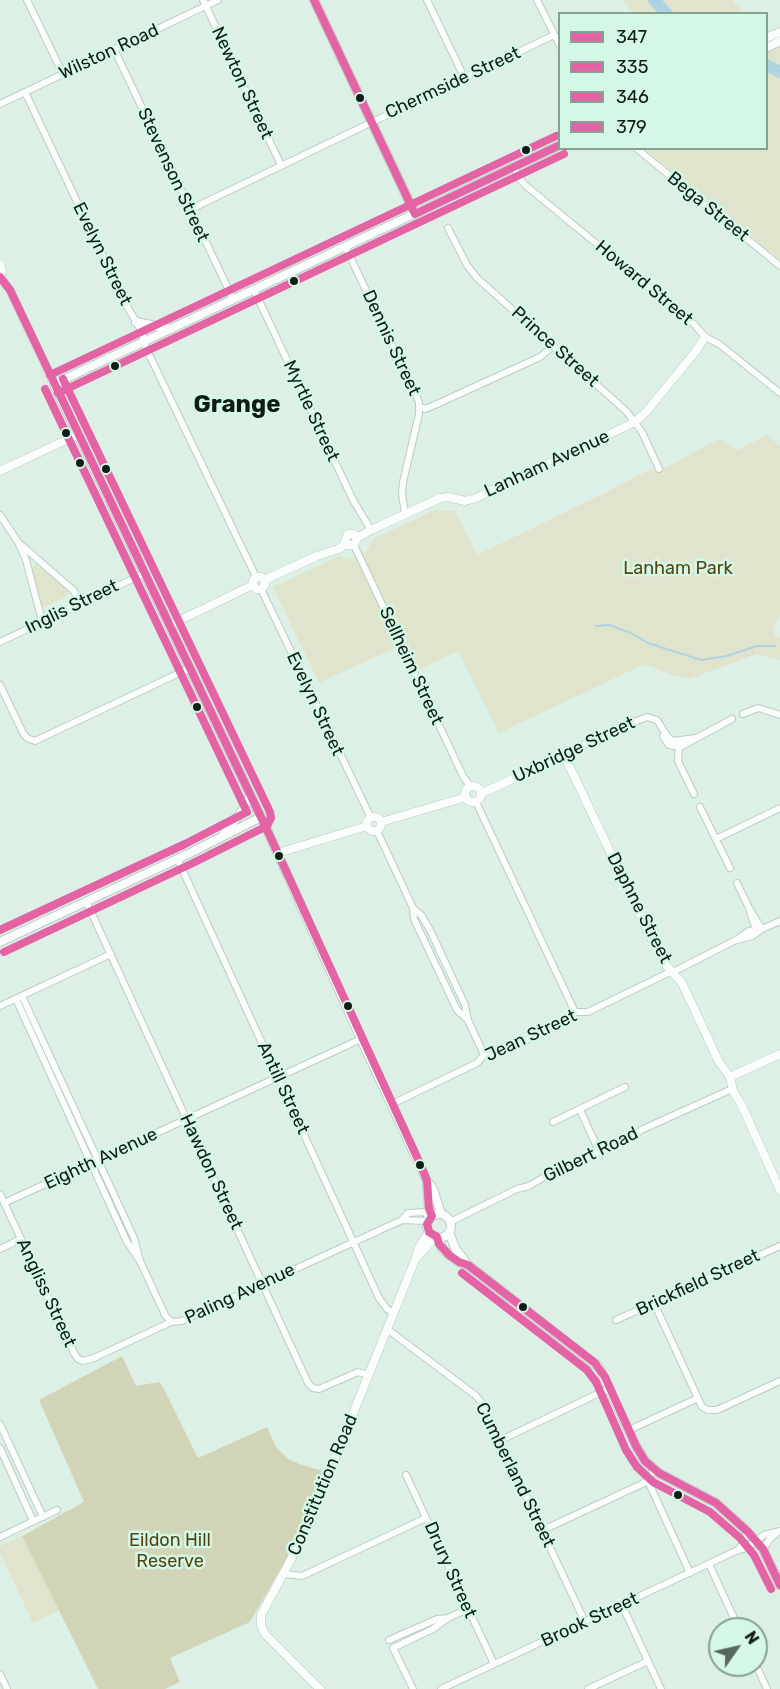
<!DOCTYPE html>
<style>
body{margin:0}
#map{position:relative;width:780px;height:1689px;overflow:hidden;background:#dcf0e6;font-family:Rubik,sans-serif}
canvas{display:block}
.legend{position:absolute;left:558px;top:12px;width:210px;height:138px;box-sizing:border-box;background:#d4f8e5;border:2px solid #86a093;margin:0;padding:8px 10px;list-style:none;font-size:18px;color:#101d17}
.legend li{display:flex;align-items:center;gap:12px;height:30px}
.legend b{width:30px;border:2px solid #86a093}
.north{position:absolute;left:708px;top:1617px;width:60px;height:60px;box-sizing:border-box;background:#d4f8e5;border:2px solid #86a093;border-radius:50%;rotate:56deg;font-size:16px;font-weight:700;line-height:24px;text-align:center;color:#101d17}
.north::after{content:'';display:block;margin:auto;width:21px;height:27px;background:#57675f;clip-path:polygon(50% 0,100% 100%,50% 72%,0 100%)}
</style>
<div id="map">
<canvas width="780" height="1689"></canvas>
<ul class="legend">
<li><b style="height:8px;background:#e463a4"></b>347</li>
<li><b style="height:8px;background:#e463a4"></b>335</li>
<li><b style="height:8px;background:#e463a4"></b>346</li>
<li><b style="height:8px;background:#e463a4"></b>379</li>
</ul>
<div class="north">N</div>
</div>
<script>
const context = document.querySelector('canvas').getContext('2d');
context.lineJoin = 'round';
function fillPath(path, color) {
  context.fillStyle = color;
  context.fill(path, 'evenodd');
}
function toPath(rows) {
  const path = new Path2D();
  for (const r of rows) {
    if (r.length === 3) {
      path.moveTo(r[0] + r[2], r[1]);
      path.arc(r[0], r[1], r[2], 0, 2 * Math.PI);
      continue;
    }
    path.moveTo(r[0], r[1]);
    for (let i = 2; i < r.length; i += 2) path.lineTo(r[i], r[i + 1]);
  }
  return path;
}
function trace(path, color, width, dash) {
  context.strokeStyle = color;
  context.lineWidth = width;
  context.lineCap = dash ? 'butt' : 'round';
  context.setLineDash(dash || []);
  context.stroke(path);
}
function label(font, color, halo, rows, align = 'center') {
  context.font = font + ' Rubik,sans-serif';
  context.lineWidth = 5;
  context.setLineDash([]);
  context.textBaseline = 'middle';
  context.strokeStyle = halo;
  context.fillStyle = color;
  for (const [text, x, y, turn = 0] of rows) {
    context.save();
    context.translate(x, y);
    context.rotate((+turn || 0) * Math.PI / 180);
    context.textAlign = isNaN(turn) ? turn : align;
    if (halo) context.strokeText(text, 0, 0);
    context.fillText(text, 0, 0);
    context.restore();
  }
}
const green = toPath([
 [624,0,732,0,744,13,633,13],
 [767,33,780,44,780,260,645,149,766,148],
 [767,435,780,446,780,615,773,629,775,636,780,638,780,660,757,654,690,679,671,675,645,664,499,733,458,651,415,671,403,644,319,683,273,587,339,556,350,560,367,551,369,546,375,538,435,510,455,511,477,555,603,494,649,470,665,468,720,438,738,450],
 [35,564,69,590,66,597,42,608,32,568],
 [22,1536,59,1610,33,1623,0,1553,0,1546]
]);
const forest = toPath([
 [122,1356,136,1386,159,1382,163,1387,198,1458,267,1427,276,1447,287,1458,299,1464,323,1471,299,1537,250,1622,170,1658,180,1682,165,1689,98,1689,22,1536,84,1502,39,1400]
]);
const stream = toPath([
 [596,626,609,625,631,633,648,643,701,660,727,656,757,646,775,646]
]);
const river = toPath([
 [654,0,667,14],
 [766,65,780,72]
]);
const minor = toPath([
 [27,0,63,74],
 [203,0,281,165],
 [427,0,464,77],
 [537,0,560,46],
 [114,49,233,299],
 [25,92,124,301,142,332,146,348,256,577],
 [0,104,218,0],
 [636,148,780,266],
 [514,167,519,178,525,185,693,323,705,337,719,344,780,393],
 [189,210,554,35],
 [448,228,467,265,477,278,626,411,642,432,659,469],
 [345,246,419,402,419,414,403,482,402,494,405,513],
 [254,290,353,500,371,530],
 [420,407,425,409,437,404,540,357,553,346],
 [0,515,18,542,26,560,42,621],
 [20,544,73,590,81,602],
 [354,545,463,776,470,786],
 [261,589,371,818],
 [0,642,145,573],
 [0,685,23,733,27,738,35,741,190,668],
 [743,714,758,708,780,715],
 [663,736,669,745,680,747,732,719],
 [679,745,678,761,694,794],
 [565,757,575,749,614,730,647,717,657,720,667,736,673,741,696,738],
 [476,802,575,1012],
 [700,807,730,868],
 [377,831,413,908,414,919,422,936,457,1010,468,1020],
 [716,839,780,808],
 [177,858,379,1298,387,1309,394,1313],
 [737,883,749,908,757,933],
 [86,901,308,1383,313,1388,319,1389,358,1372,369,1375],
 [413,908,422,916,431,932,465,1005,468,1020,484,1055],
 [749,908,762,929],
 [737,940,752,936,762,929,780,921],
 [22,996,134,1238,140,1261,165,1315,171,1322],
 [16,999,127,1242,140,1261],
 [0,1006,111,954],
 [392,1104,477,1063,484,1055,493,1056,566,1021,575,1012,588,1012,666,974,673,972,736,940,749,931,762,929],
 [580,1110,599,1151],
 [553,1122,625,1087],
 [0,1194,74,1353,78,1359,83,1361,94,1358,171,1322,182,1321,402,1220,408,1213,424,1212,430,1218],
 [4,1203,361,1039],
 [402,1220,428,1221],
 [450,1222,517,1189,529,1186,544,1177,633,1137,641,1130,732,1089],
 [0,1249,21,1239],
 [654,1303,702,1407,708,1410,717,1410,780,1381],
 [616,1320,780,1246],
 [387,1329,475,1395,482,1403,585,1622],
 [0,1424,43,1517],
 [629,1430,698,1398],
 [501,1440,610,1388],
 [0,1448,33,1521],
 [406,1475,494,1664],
 [648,1481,690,1573],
 [543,1530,644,1483,655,1470],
 [0,1537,57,1510],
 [763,1549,769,1540,777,1533],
 [738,1550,744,1542,747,1531],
 [709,1564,739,1629],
 [284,1574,302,1576,426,1518],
 [622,1605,661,1689],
 [389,1640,437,1619,448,1618],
 [756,1665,767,1689],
 [0,1674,7,1689],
 [413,1689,393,1648,433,1629,448,1618,468,1609],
 [441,1689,738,1550,746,1548,764,1535,780,1531],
 [588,1689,648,1661]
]);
const tertiary = toPath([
 [0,264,2,271,0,276],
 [0,277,10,290,54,384],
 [0,471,79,434],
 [357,538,354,534,348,534,345,541,348,545,354,545,357,538,371,530,440,498,448,497,465,501,476,498,635,422,646,412,696,351,705,337],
 [264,580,265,585,261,589,256,589,253,585,253,581,256,577,261,577,264,580,317,556,338,549,346,544],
 [170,625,253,585],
 [473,794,8],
 [482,793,546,764,552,759,565,757,654,944,666,965,682,983,719,1062,730,1077,733,1091,742,1106,780,1190],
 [374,824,7],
 [381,822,466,797],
 [278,853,367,826],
 [730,1077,780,1054],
 [418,1256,435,1237],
 [320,1689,265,1634,261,1625,261,1615,304,1535,415,1260,418,1249,429,1232]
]);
const secondary = toPath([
 [314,0,415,214],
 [766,38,780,32],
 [766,48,780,41],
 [136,322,171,329],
 [223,835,242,811,250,796],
 [0,942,190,853,261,817],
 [427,1181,429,1209,432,1216],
 [441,1214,433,1189,427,1181,361,1039,269,834,54,384,560,145],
 [439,1226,12],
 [449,1232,455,1248,468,1265,599,1367,636,1446,645,1461,659,1473,716,1503,747,1531,763,1549,780,1585],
 [437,1237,443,1250,459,1262,468,1265]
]);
const bus1 = toPath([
 [314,0,415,214],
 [415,214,560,145],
 [0,277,10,290,269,834,422,1168,427,1181,429,1209,432,1216,427,1224,429,1232,437,1237,439,1244,449,1255,459,1262,468,1265,595,1363,605,1377,636,1446,645,1461,659,1473,716,1503,747,1531,763,1549,780,1585]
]);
const bus2 = toPath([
 [58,393,564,154],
 [4,952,195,862,267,826,271,818,270,812,63,379]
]);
const bus3 = toPath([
 [50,375,556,136],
 [0,930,185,844,247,812,45,389]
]);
const bus4 = toPath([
 [462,1273,587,1370,596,1382,626,1450,637,1467,653,1482,710,1512,740,1538,754,1555,771,1589]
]);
const markers = [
 [360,98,5,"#101d17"],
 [526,150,5,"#101d17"],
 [294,281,5,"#101d17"],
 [115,366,5,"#101d17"],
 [66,433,5,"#101d17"],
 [80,463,5,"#101d17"],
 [106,469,5,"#101d17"],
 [197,707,5,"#101d17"],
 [279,856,5,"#101d17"],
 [348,1006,5,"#101d17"],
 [420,1165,5,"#101d17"],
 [523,1307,5,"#101d17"],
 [678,1495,5,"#101d17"]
];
const streetNames = [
 ["Wilston Road",109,52,-25],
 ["Newton Street",242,83,65],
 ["Chermside Street",453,83,-25],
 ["Stevenson Street",173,175,65],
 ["Bega Street",708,207,39],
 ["Evelyn Street",102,254,64],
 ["Howard Street",644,283,40],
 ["Dennis Street",391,343,65],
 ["Prince Street",555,347,42],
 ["Myrtle Street",311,411,65],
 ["Lanham Avenue",547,464,-25],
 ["Inglis Street",72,607,-26],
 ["Sellheim Street",411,666,65],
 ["Evelyn Street",315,704,65],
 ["Uxbridge Street",574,750,-25],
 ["Daphne Street",639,908,63],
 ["Jean Street",531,1036,-25],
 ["Antill Street",283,1088,65],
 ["Gilbert Road",591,1155,-26],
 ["Eighth Avenue",101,1159,-25],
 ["Hawdon Street",211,1172,65],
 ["Brickfield Street",698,1283,-25],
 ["Angliss Street",46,1293,65],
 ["Paling Avenue",240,1294,-25],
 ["Cumberland Street",515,1475,64],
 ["Constitution Road",323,1485,-67],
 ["Drury Street",450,1570,66],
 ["Brook Street",590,1620,-25]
];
const parkNames = [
 ["Lanham Park",678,569],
 ["Eildon Hill",170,1541],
 ["Reserve",170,1562]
];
const districtNames = [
 ["Grange",237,405]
];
fillPath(green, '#e1e4cd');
fillPath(forest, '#d2d4b8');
trace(stream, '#aed3e1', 2);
trace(river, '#aed3e1', 12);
trace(minor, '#bcccc3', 8);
trace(tertiary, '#bcccc3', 9);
trace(secondary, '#bcccc3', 10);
trace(minor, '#fafdfb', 6);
trace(tertiary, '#fafdfb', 8);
trace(secondary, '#fafdfb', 8);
trace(bus1, '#e463a4', 8);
trace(bus2, '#e463a4', 8);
trace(bus3, '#e463a4', 8);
trace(bus4, '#e463a4', 8);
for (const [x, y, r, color] of markers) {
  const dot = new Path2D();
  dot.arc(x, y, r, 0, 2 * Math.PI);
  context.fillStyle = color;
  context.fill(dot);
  trace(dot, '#d4f8e5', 2);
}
label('18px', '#101d17', '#d4f8e5', streetNames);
label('18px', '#534511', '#d4f8e5', parkNames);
label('bold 24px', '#101d17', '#d4f8e5', districtNames);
</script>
